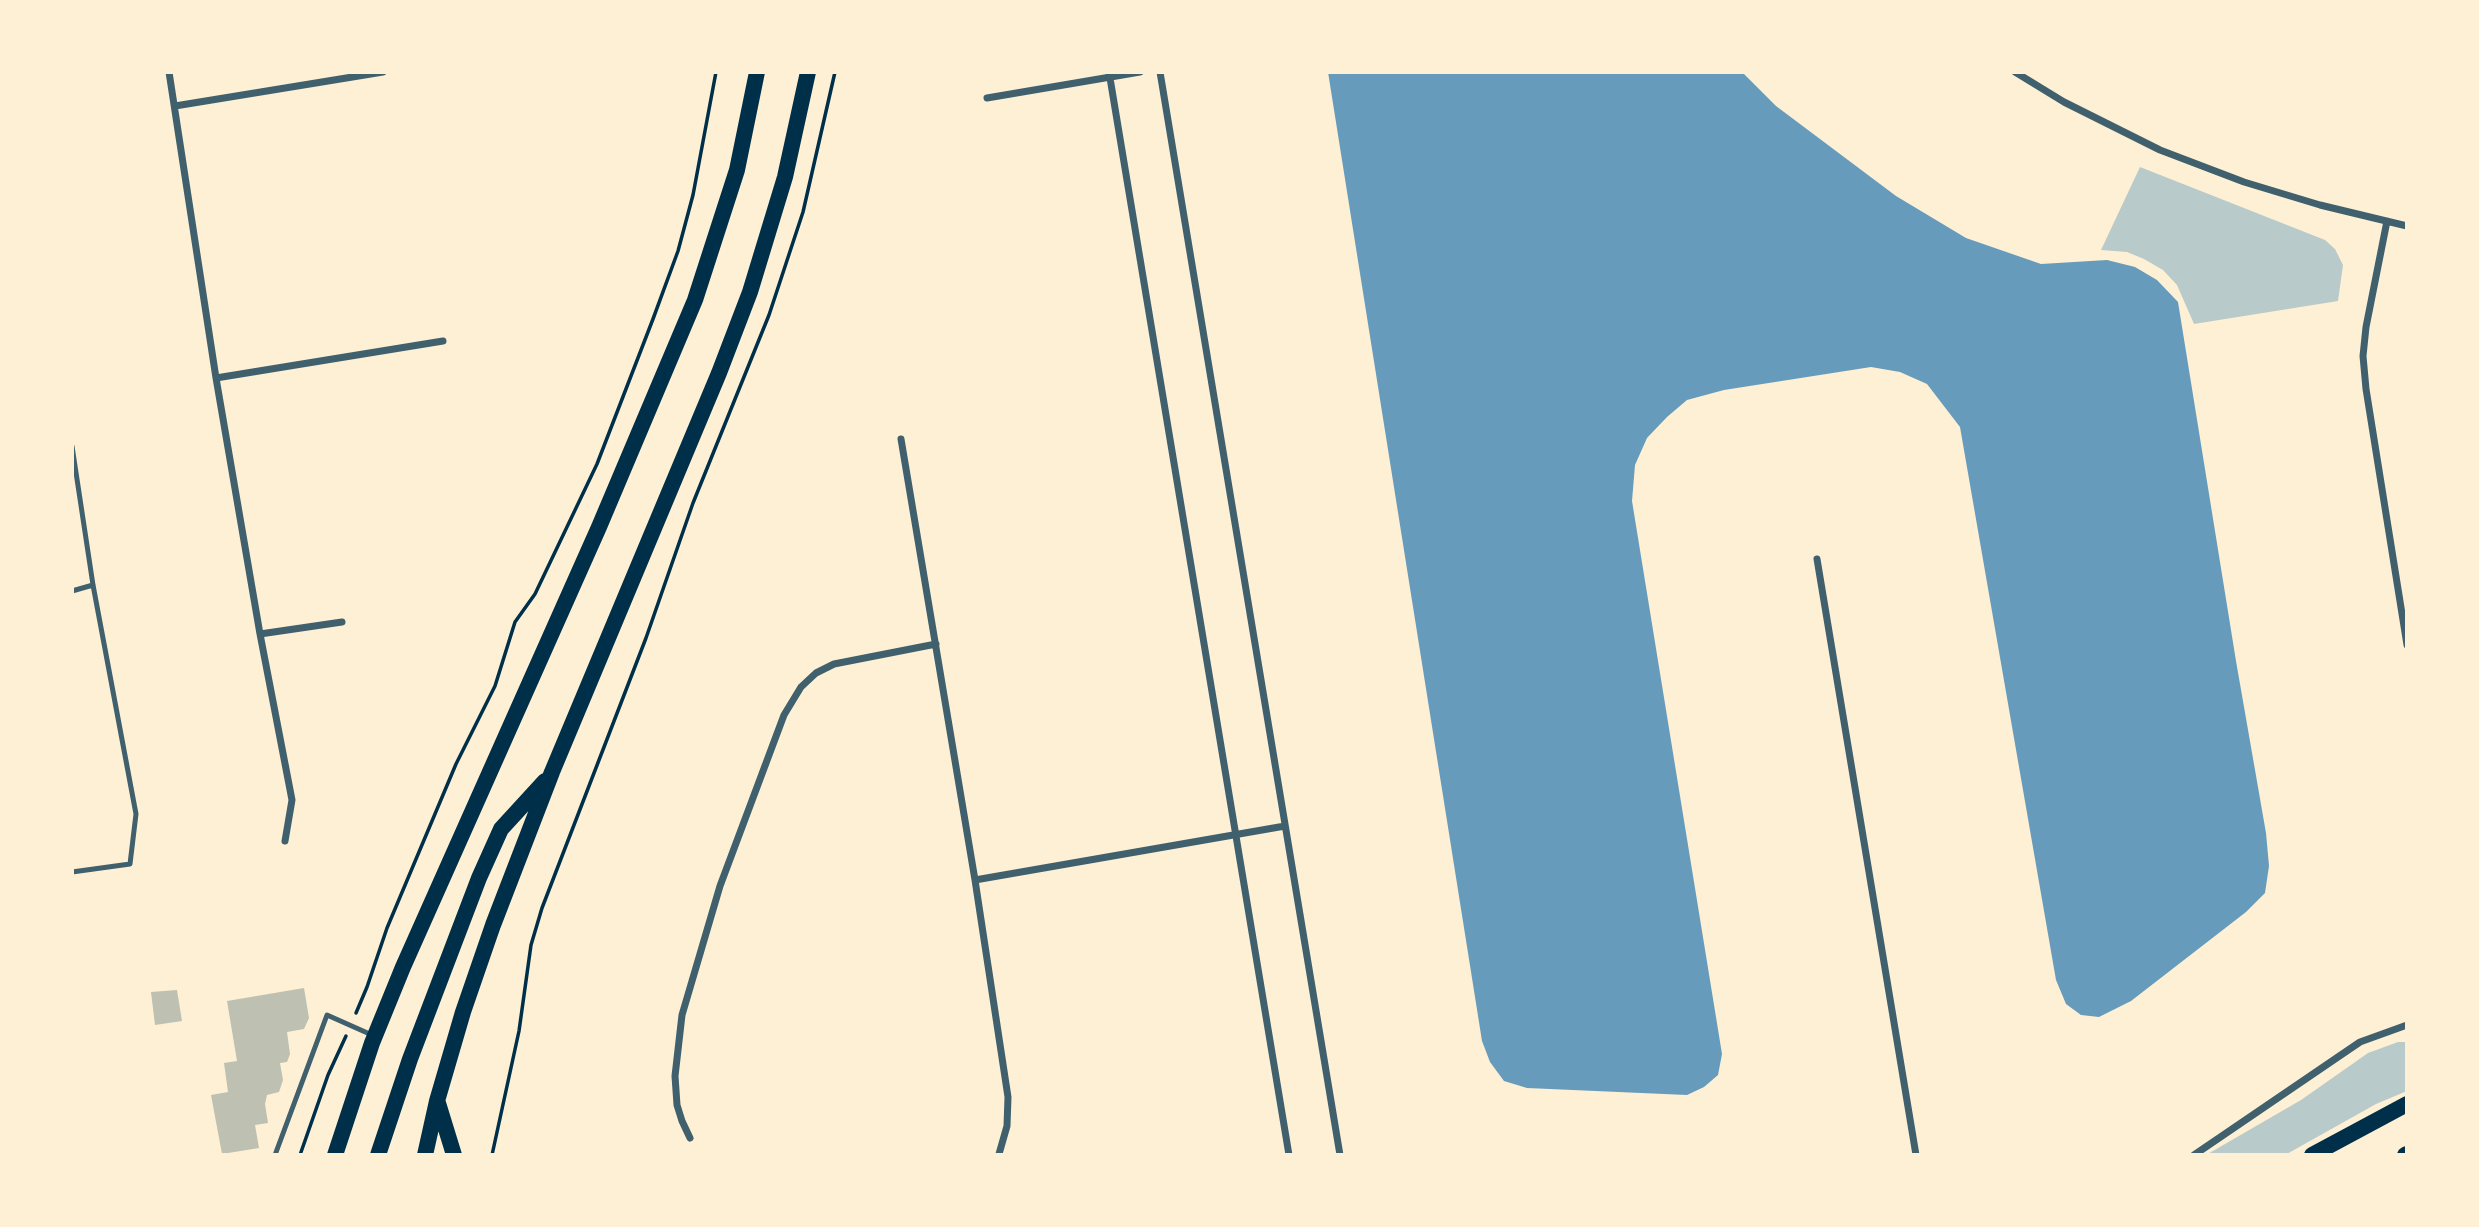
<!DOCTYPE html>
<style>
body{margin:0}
#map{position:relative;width:2479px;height:1227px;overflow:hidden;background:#fdf0d5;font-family:"Space Grotesk",sans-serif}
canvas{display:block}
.frame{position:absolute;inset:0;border:74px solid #fdf0d5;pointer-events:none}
</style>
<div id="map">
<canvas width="2479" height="1227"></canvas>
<div class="frame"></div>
</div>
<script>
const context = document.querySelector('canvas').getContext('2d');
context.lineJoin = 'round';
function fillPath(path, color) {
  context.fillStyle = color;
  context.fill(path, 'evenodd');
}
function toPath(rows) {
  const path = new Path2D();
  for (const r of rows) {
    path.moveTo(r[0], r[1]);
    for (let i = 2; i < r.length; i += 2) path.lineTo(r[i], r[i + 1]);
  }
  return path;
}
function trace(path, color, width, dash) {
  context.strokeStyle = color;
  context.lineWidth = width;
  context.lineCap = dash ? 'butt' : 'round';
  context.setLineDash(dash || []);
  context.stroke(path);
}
const green = toPath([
 [2140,167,2325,240,2335,249,2343,265,2338,301,2194,324,2177,285,2163,270,2144,259,2127,252,2101,250],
 [2398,1042,2407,1042,2407,1091,2376,1104,2285,1155,2206,1155,2301,1100,2368,1053]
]);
const water = toPath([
 [1328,72,1742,72,1776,106,1896,196,1966,238,2041,264,2107,260,2135,267,2157,280,2178,302,2236,661,2266,833,2269,866,2265,893,2246,912,2131,1001,2099,1017,2081,1015,2066,1004,2056,980,1960,427,1927,384,1900,372,1871,367,1724,390,1687,400,1667,417,1647,438,1635,465,1632,501,1722,1054,1718,1075,1704,1087,1687,1095,1527,1088,1504,1081,1490,1062,1482,1041]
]);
const building = toPath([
 [304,988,309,1018,304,1029,287,1032,290,1054,287,1062,280,1063,283,1080,279,1092,267,1095,265,1104,268,1123,255,1125,259,1148,222,1154,211,1095,228,1092,224,1063,237,1061,227,1001],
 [177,990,182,1021,155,1025,151,992]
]);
const path = toPath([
 [356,1013,367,987,387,928,456,764,495,686,515,622,535,594,597,464,653,319,678,251,693,195,716,72],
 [300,1155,328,1075,346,1036],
 [492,1155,519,1031,531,945,542,908,646,638,693,503,769,315,803,212,835,72]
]);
const service = toPath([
 [72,446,93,585,136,814,130,864,72,872],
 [72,591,93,585],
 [275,1155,327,1015,372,1035]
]);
const minor = toPath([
 [169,72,216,378,260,634,292,800,285,841],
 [1109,72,1289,1155],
 [1160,72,1340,1155],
 [2015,72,2064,102,2160,150,2244,182,2320,205,2407,226],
 [987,98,1140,72],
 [175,106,383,72],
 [2387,221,2366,327,2363,356,2366,389,2407,645],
 [216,378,443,341],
 [901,439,975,880,1008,1097,1007,1126,999,1154],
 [1817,559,1916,1155],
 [260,634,342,622],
 [975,880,1285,826],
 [690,1138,682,1121,677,1105,675,1076,682,1015,720,886,784,715,801,687,816,673,834,664,936,644],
 [2194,1155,2360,1042,2407,1025]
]);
const primary = toPath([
 [438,1103,454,1155],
 [335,1155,372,1043,403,967,599,527,695,300,737,170,757,72],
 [378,1155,410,1059,479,878,501,829,545,781],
 [425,1155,437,1101,463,1012,493,925,552,772,719,373,750,292,785,177,808,72],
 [2312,1155,2407,1104],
 [2405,1155,2407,1154]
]);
fillPath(green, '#b9caca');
fillPath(water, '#669bbc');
fillPath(building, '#bec0b2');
trace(path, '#003049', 3.5);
trace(service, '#3f606c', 5);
trace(minor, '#3f606c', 7);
trace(primary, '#003049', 16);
</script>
